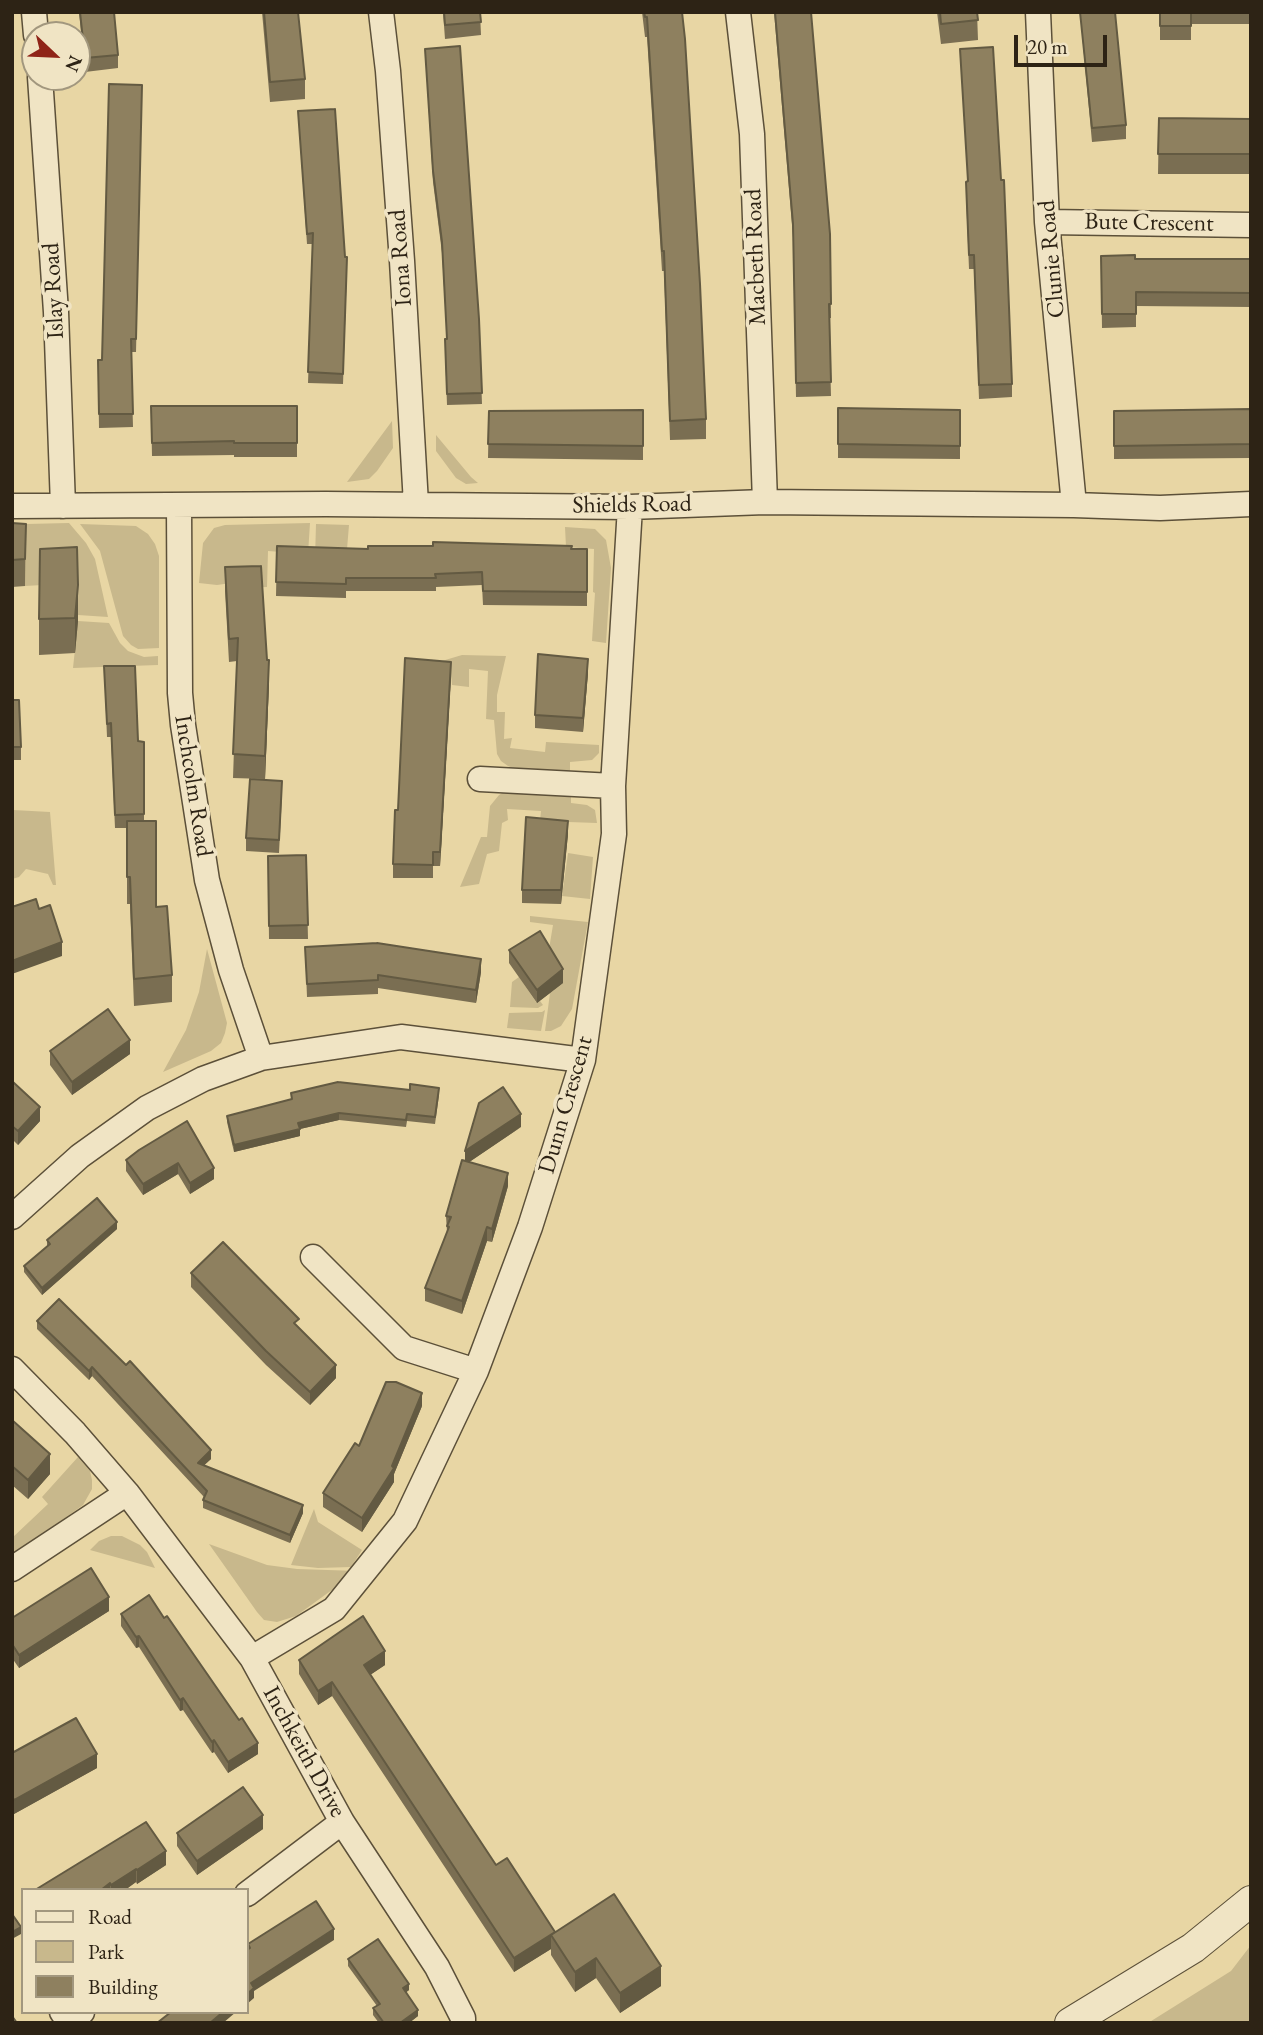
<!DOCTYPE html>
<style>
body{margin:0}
#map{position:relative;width:1263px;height:2035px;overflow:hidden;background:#e8d6a4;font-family:"EB Garamond",serif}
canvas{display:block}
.frame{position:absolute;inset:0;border:14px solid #2d2315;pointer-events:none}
.legend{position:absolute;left:21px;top:1888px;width:228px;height:126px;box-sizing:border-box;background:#f0e4c4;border:2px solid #a2977e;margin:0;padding:9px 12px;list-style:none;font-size:21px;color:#2d2315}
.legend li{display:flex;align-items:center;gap:14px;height:35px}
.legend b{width:35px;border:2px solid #a2977e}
.north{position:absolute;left:21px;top:21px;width:70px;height:70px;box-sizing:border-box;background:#f0e4c4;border:2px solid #a2977e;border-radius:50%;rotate:113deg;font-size:19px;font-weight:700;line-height:28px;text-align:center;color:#2d2315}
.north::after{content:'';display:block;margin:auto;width:24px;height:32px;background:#8f2418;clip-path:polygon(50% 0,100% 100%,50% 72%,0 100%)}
.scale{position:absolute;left:1014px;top:35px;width:93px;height:32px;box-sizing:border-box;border:4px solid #2d2315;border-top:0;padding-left:9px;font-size:21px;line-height:24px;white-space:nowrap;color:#2d2315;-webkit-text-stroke:5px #f0e4c4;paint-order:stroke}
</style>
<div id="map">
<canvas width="1263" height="2035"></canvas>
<div class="frame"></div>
<ul class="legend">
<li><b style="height:9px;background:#f0e4c4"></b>Road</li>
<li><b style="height:19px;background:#c8b88c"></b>Park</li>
<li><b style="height:19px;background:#8e805f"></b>Building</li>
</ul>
<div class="north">N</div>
<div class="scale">20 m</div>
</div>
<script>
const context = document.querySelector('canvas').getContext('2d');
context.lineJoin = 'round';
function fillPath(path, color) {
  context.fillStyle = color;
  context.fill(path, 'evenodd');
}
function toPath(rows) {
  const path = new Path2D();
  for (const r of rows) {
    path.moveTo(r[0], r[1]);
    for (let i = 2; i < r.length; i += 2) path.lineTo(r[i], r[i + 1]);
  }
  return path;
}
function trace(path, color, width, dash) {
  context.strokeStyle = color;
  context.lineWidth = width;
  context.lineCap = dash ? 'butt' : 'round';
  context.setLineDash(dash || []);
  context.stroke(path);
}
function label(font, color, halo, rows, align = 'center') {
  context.font = font + ' "EB Garamond",serif';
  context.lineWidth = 7;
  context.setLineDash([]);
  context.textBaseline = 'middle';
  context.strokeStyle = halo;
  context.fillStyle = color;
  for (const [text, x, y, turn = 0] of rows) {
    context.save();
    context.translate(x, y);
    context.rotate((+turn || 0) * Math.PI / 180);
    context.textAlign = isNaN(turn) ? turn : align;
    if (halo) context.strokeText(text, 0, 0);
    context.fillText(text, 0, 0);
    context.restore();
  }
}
const green = toPath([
 [392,421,393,448,377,471,369,479,347,482],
 [436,435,471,477,478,483,466,484,456,478,436,451],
 [69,523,86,543,95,559,108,617,78,615,77,583,25,586,26,524],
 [310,523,308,554,268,551,267,587,240,588,238,582,217,585,199,583,203,543,214,528,225,525],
 [80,524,136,526,148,534,155,544,159,556,159,648,138,649,131,645,123,636,100,551],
 [316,524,349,525,346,561,315,559],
 [565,527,595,529,606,540,611,568,606,643,592,641,595,593,593,592,594,549,566,547],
 [78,621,109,623,120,643,128,651,144,657,158,656,158,665,73,668],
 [462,655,506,656,497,695,497,712,505,712,504,739,512,738,510,748,545,752,546,742,599,745,599,753,592,760,570,762,570,773,515,769,508,766,501,761,497,754,494,720,486,719,488,671,469,669,469,687,452,685,451,675,405,672],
 [507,790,571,794,571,803,587,805,595,810,597,823,540,821,541,811,507,809,508,820,502,823,499,851,487,854,479,884,460,887,481,837,487,837,490,806,499,795],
 [13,810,50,812,56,885,53,885,48,874,26,869,19,877,12,879],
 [568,853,593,857,590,899,562,896],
 [530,916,588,922,572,1009,561,1026,551,1031,545,1031,550,993,563,983,548,955,553,925,530,922],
 [207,949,227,1023,225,1033,221,1043,211,1051,163,1072,186,1030,199,992],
 [519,977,536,1002,540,1001,543,1005,538,1008,510,1007,512,982],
 [545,1010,541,1031,507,1028,509,1013,542,1012],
 [78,1457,90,1471,92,1480,92,1489,83,1505,17,1553,12,1552,12,1538,48,1504,42,1497],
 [314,1509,318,1522,362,1550,351,1567,318,1568,291,1565],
 [111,1536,122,1536,140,1545,147,1552,155,1568,90,1550,99,1541],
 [209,1544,267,1565,297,1569,358,1571,296,1616,277,1622,264,1620,257,1612],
 [1251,1945,1251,2023,1148,2023,1231,1971]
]);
const minor = toPath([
 [34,12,36,35],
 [381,12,388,71,402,261,416,504],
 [738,12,752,134,765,502],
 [1038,12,1047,222,1074,505],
 [40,77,56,312,63,506],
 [1047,222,1251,225],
 [12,506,326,504,630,507,765,502,1074,505,1160,508,1251,504],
 [179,506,180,693,183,725,207,880,231,970,261,1058],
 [480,779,613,786],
 [12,1217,80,1156,147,1108,203,1079,261,1058,401,1037,583,1060],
 [313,1257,404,1348,476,1371],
 [12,1369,75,1433,127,1493,252,1658,342,1822,437,1967,463,2018,463,2023],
 [12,1569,127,1493],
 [252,1658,334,1609,405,1521,476,1371,530,1227,583,1060,614,834,613,786,630,507],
 [247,1894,342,1822],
 [62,2012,70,2021,82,2012]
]);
const tertiary = toPath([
 [1070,2023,1193,1948,1251,1901]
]);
const wall = toPath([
 [79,12,114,12,118,55,118,68,85,72],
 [262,12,298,12,305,79,305,99,270,102],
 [443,12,480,12,481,35,445,39],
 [642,12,682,12,706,419,706,439,670,440,664,271,662,271,647,37,645,37],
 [774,12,811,12,830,234,831,318,829,318,831,396,796,397,793,237],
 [937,12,977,12,978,40,941,44],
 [1080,12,1115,12,1126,125,1126,139,1092,142],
 [1160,12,1251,12,1251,24,1191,24,1191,40,1160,40],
 [425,49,479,319,482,404,447,405,445,350,447,339,442,253,433,182],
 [960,49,1012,384,1012,397,979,399,974,269,969,269,966,195,968,181],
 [142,85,136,352,131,352,133,427,99,428,98,360,102,360],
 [298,111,345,257,347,268,343,384,308,383,313,244,307,244],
 [1159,118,1251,119,1251,174,1158,174],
 [1101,256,1135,259,1251,259,1251,307,1136,306,1136,327,1102,328],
 [151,406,297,406,297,457,234,457,234,455,152,456],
 [838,408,960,410,960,459,838,458],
 [1251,409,1251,458,1114,459,1114,411],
 [643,410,643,460,488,458,489,411],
 [12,523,26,524,25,586,12,587],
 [277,546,368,549,587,549,587,606,483,605,482,585,436,587,436,591,346,591,346,598,276,596],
 [77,547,78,621,75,653,39,655,39,619],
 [225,567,267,660,269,683,265,779,233,778,237,661,229,662,225,591],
 [104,666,138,741,144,742,144,821,156,907,172,975,172,1002,134,1006,130,904,127,904,127,828,115,828,111,737,107,737],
 [588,673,583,732,535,728,535,715],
 [451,675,440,866,433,866,433,878,393,878,393,864,398,810],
 [12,700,21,747,21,760,12,760],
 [282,795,279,853,246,851,246,838],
 [568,834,561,904,522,903,522,890],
 [306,855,308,939,269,939,268,856],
 [305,947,481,972,476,1003,378,988,378,994,307,997],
 [509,950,563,983,537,1003,509,963],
 [50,1051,130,1054,72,1095,50,1065],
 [12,1082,40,1121,18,1145,12,1139],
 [291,1093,439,1095,435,1124,407,1121,406,1127,339,1120,300,1129,300,1136,234,1152,227,1122,227,1116,291,1100],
 [187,1121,214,1179,190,1194,178,1174,143,1195,126,1171,126,1160],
 [521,1127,469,1162,508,1186,492,1242,487,1241,462,1314,425,1301,425,1288,447,1232,446,1216,465,1161],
 [117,1229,42,1295,24,1272,24,1266,47,1246,47,1240],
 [191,1273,299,1328,336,1378,310,1405,266,1365,191,1287],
 [37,1321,211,1459,204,1465,303,1513,290,1543,203,1508,203,1500,204,1497,92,1376,89,1380,37,1329],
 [422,1406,394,1474,394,1482,362,1532,323,1507,323,1493,359,1446],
 [12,1420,50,1474,28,1499,12,1485],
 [109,1611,19,1668,12,1658,12,1618],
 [121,1614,258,1754,228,1773,214,1752,212,1753,183,1710,180,1711,139,1647,136,1648,121,1626],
 [299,1660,385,1665,370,1675,496,1865,555,1932,661,1986,620,2013,596,1978,575,1992,551,1955,551,1949,514,1972,332,1696,318,1705,299,1674],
 [12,1753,97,1768,14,1814,12,1810],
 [146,1822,166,1865,137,1884,136,1882,125,1890,35,1890],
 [263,1829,197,1875,177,1846,177,1833],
 [348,1959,409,1990,406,1992,418,2016,409,2023,379,2023,373,2015,373,2008,377,2006,348,1966]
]);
const shadedWall = toPath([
 [78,585,78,621,75,653,75,618],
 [588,659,588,673,583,732,583,718],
 [269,660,269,683,265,779,265,756],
 [451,662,451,675,440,866,440,852],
 [568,821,568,834,561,904,561,890],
 [62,942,62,956,12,974,12,961],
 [481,959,481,972,476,1003,476,990],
 [563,969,563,983,537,1003,537,990],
 [130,1040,130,1054,72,1095,72,1082],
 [40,1107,40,1121,18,1145,18,1131],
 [339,1113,339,1120,300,1129,300,1136,234,1152,234,1145,298,1123],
 [521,1114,521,1127,465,1165,465,1151],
 [178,1163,178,1174,143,1195,143,1184],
 [214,1168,214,1179,190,1194,190,1183],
 [508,1173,508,1186,492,1242,492,1229],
 [117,1222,117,1229,42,1295,42,1288],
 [487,1227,487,1241,462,1314,462,1301],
 [336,1365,336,1378,310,1405,310,1392],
 [92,1367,92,1376,89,1380,89,1371],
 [422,1393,422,1406,394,1474,394,1482,362,1532,362,1518,392,1466],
 [211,1450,211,1459,198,1471,198,1463],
 [50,1454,50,1474,28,1499,28,1480],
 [303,1505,303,1513,290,1543,290,1535],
 [109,1597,109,1611,19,1668,19,1655],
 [139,1636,139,1647,136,1648,136,1637],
 [385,1651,385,1665,364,1679,364,1665],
 [332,1682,332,1696,318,1705,318,1691],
 [183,1698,183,1710,180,1711,180,1700],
 [214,1740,214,1752,212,1753,212,1742],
 [258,1743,258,1754,228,1773,228,1762],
 [97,1754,97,1768,14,1814,14,1800],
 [263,1815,263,1829,197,1875,197,1861],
 [166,1851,166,1865,137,1884,137,1870],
 [136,1869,136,1882,125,1890,111,1890,111,1885],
 [110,1883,110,1890,101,1890],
 [21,1927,21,1934,12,1939,12,1932],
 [334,1929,334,1940,254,1991,254,1998,247,2004,247,1994,251,1983],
 [551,1935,551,1949,514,1972,514,1958],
 [596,1958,596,1978,575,1992,575,1972],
 [661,1966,661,1986,620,2013,620,1993],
 [409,1984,409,1990,403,1995,403,1988],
 [418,2010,418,2016,409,2023,400,2023],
 [223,2012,236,2012,223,2023,210,2023]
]);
const building = toPath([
 [80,12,114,12,118,55,85,58,80,12],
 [264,12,298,12,305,79,270,82,264,12],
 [444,12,480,12,481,22,445,25,444,12],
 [644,12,682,12,685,39,700,284,706,419,670,421,664,251,662,251,647,17,645,17,644,12],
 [775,12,811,12,830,234,831,304,829,304,831,382,796,383,793,224,775,12],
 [940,12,977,12,978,20,941,24,940,12],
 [1080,12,1115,12,1126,125,1092,128,1080,12],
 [1160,12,1191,12,1191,26,1160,26,1160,12],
 [460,46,479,319,482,393,447,394,445,339,447,339,442,242,433,171,425,49,460,46],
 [993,47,1001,180,1004,180,1012,384,979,385,974,255,969,255,966,182,968,181,960,49,993,47],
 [109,84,142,85,136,339,131,339,133,414,99,414,98,360,102,360,109,84],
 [335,109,345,257,347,257,343,374,308,372,313,233,307,234,298,111,335,109],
 [1159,118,1251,119,1251,154,1158,154,1159,118],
 [1135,255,1135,259,1251,259,1251,293,1136,292,1136,314,1102,314,1101,256,1135,255],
 [151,406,297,406,297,443,234,443,234,441,152,443,151,406],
 [838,408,960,410,960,446,838,444,838,408],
 [1251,409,1251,444,1114,446,1114,411,1251,409],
 [643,410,643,446,488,444,489,411,643,410],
 [12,523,26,524,25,559,12,560,12,523],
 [433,542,572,546,571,549,587,549,587,592,483,591,482,572,435,574,436,578,346,578,346,584,276,582,277,546,368,549,368,546,433,546,433,542],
 [77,547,78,585,75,618,39,619,40,549,77,547],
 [261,566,267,660,269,660,265,756,233,754,238,638,229,639,225,567,261,566],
 [538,654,588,659,583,718,535,715,538,654],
 [405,658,451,662,440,852,433,852,433,865,393,864,395,810,398,810,405,658],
 [104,666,135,666,138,741,144,742,144,814,115,815,111,723,107,724,104,666],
 [12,700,19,700,21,747,12,747,12,700],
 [250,779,282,781,279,840,246,838,250,779],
 [526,817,568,821,561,890,522,890,526,817],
 [127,821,156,821,156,907,167,906,172,975,134,979,130,877,127,877,127,821],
 [306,855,308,925,269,926,268,856,306,855],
 [36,899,39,909,50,905,62,942,12,961,12,907,36,899],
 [540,931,563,969,537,990,509,950,540,931],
 [377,943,481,959,476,990,378,975,378,980,307,984,305,947,377,943],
 [108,1009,130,1040,72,1082,50,1051,108,1009],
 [12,1082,13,1082,40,1107,18,1131,12,1126,12,1082],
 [338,1082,410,1090,410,1084,439,1088,435,1117,407,1114,406,1120,339,1113,298,1123,300,1129,234,1145,227,1116,292,1099,291,1093,338,1082],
 [503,1087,521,1114,465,1151,479,1103,503,1087],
 [187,1121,214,1168,190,1183,178,1163,143,1184,126,1160,139,1150,187,1121],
 [462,1160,508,1173,492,1229,487,1227,462,1301,425,1288,449,1227,447,1226,451,1217,446,1216,462,1160],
 [97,1198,117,1222,42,1288,24,1266,50,1244,47,1240,97,1198],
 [223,1242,299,1319,294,1323,336,1365,310,1392,266,1351,191,1273,223,1242],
 [59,1299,126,1365,130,1361,211,1450,198,1463,303,1505,290,1535,203,1500,207,1491,127,1405,92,1367,89,1371,37,1321,59,1299],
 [386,1382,396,1382,422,1393,392,1466,394,1468,362,1518,323,1493,355,1443,359,1446,386,1382],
 [12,1420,50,1454,28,1480,12,1466,12,1420],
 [91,1568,109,1597,19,1655,12,1644,12,1618,91,1568],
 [149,1595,164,1618,167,1616,239,1720,242,1718,258,1743,228,1762,214,1740,212,1742,183,1698,180,1700,139,1636,136,1637,121,1614,149,1595],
 [363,1616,385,1651,364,1665,496,1865,507,1858,555,1932,514,1958,332,1682,318,1691,299,1660,363,1616],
 [76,1718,97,1754,14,1800,12,1796,12,1753,76,1718],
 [243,1787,263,1815,197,1861,177,1833,243,1787],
 [146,1822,166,1851,137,1870,136,1869,111,1885,110,1883,101,1890,35,1890,146,1822],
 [614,1894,661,1966,620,1993,596,1958,575,1972,551,1935,614,1894],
 [316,1901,334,1929,251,1983,254,1988,247,1994,247,1950,250,1948,248,1944,316,1901],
 [12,1914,21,1927,12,1932,12,1914],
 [378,1939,409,1984,403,1988,418,2010,400,2023,384,2023,373,2008,380,2004,348,1959,378,1939],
 [171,2012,223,2012,210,2023,157,2023,171,2012],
 [12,2016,17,2023,12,2023,12,2016]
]);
const streetNames = [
 ["Bute Crescent",1149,223,1],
 ["Macbeth Road",756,257,-92],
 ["Iona Road",401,258,-94],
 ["Clunie Road",1052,259,-95],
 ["Islay Road",54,291,-93],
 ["Shields Road",632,505,-1],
 ["Inchcolm Road",193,786,81],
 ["Dunn Crescent",566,1105,-74],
 ["Inchkeith Drive",304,1752,61]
];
fillPath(green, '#c8b88c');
trace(minor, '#5c5039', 27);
trace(tertiary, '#5c5039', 32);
trace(minor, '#f0e4c4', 24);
trace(tertiary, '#f0e4c4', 30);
fillPath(wall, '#7a6e52');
fillPath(shadedWall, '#635a42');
fillPath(building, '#8e805f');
trace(building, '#635a42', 2);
label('24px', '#2d2315', '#f0e4c4', streetNames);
</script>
